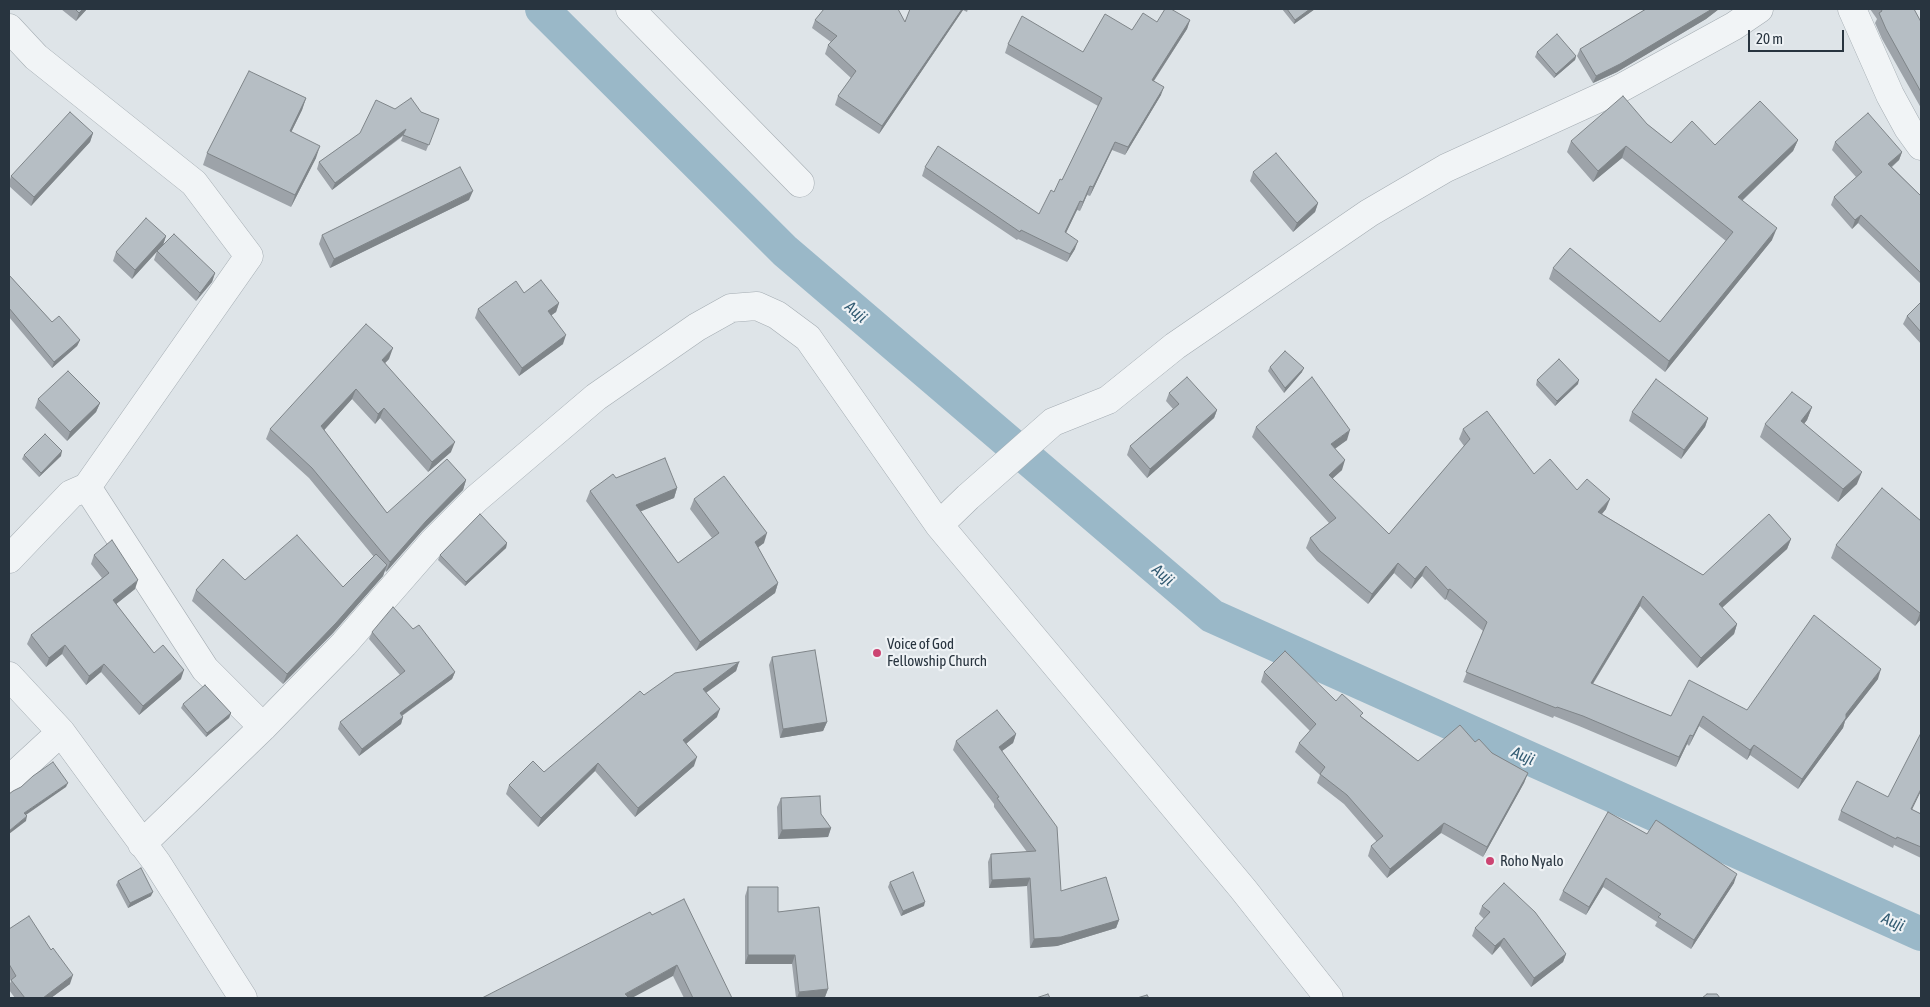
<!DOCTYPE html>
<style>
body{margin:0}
#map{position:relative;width:1930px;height:1007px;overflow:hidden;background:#dee4e8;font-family:"Asap Condensed",sans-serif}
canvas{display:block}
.frame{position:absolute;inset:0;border:10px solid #28343f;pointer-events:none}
.scale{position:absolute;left:1748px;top:30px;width:96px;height:22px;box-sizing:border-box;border:2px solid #28343f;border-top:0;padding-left:6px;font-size:15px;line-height:18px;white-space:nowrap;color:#28343f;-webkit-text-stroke:4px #eef2f5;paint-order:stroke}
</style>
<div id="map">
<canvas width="1930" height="1007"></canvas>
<div class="frame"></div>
<div class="scale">20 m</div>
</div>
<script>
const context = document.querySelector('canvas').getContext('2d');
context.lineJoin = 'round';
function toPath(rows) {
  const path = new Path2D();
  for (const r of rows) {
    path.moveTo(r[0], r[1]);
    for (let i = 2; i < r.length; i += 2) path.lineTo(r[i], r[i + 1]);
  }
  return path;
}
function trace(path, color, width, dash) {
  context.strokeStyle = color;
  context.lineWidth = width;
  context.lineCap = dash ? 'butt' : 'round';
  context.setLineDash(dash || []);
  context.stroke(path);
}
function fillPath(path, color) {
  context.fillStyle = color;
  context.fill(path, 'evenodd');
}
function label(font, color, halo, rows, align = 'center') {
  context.font = font + ' "Asap Condensed",sans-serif';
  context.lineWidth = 4.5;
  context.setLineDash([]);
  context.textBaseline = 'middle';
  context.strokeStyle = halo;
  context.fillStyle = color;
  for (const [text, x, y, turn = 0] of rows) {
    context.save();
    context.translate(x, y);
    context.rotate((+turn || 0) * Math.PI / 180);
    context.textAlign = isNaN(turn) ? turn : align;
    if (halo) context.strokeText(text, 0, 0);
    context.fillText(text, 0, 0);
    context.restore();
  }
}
const canal = toPath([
 [542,9,785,251,1212,616,1921,934]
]);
const minor = toPath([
 [630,9,800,183],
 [1852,9,1890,95,1908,128,1921,146],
 [9,28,36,57,194,183,249,256,87,487,71,494,9,559],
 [87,487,205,669,263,727],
 [939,525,968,497,1053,422,1108,400,1175,346,1369,213,1446,168,1621,88,1734,26,1759,9],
 [9,676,61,732,157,863,243,998],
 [9,780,61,732],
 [142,844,263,727,344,644,433,542,476,499,596,397,697,327,731,308,757,306,777,315,808,338,939,525,1243,889,1329,998]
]);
const wall = toPath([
 [61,9,87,9,76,21],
 [910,9,968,9,967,12,963,10,879,134,835,105,838,96,851,78,825,54,828,45,831,42,812,28,815,20,905,22],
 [1282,9,1315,9,1294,24],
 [1646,9,1719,9,1706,19,1617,72,1593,83,1577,56,1580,49],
 [1870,9,1914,9,1921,22,1921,108,1882,39,1875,23,1877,19],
 [1190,20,1187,29,1154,81,1161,95,1125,155,1112,150,1090,196,1087,195,1080,211,1077,210,1066,233,1075,249,1067,262,1018,239,1017,240,922,176,925,167,1039,214,1062,180,1098,106,1005,53,1008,44,1083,52,1132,30,1157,22],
 [1537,52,1576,56,1575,60,1554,78,1535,57],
 [306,98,302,110,291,132,316,158,291,207,203,165,207,153],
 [395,109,421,112,439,119,426,151,401,141,403,136,332,190,317,169,319,162],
 [1647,124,1671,143,1715,145,1798,140,1793,151,1742,201,1772,240,1665,372,1549,279,1553,268,1660,322,1726,241,1622,158,1593,182,1567,152,1571,141],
 [93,133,90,142,31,206,9,186,9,183,11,176],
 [1835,142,1902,152,1899,160,1892,167,1921,196,1921,284,1858,223,1852,229,1831,205,1834,197,1856,177,1832,150],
 [1253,172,1318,203,1315,212,1293,232,1250,181],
 [469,200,330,268,319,244,322,235],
 [166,236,163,245,215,273,212,282,196,301,154,260,157,251,132,279,113,261,116,252],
 [9,275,52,322,80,340,77,346,52,368,9,317],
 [524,293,559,303,556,312,551,315,563,344,519,376,475,318,478,309],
 [1921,302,1921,344,1903,324,1907,316],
 [389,359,385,363,451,452,428,472,380,418,375,424,352,399,324,430,387,513,466,480,463,490,422,531,386,572,385,570,383,576,333,633,283,684,192,601,196,590,245,580,343,587,374,557,309,478,266,439,270,429],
 [1270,367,1302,372,1284,393,1268,371],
 [1537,380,1578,384,1555,406,1536,385],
 [1169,393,1217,410,1214,418,1147,478,1127,455,1130,446,1173,409,1166,401],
 [38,399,100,403,96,412,67,441,35,408],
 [1812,407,1807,420,1804,424,1857,484,1838,502,1760,437,1765,424],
 [1632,412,1708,418,1705,427,1681,459,1629,421],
 [1256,427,1347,440,1335,448,1342,470,1332,479,1389,534,1464,446,1459,439,1463,429,1534,474,1577,490,1606,509,1602,514,1703,575,1791,539,1787,549,1722,608,1737,624,1734,634,1697,668,1640,606,1593,684,1671,716,1747,710,1878,679,1845,721,1843,728,1798,789,1750,755,1747,760,1699,726,1689,746,1687,744,1676,767,1579,726,1554,716,1553,718,1463,682,1483,631,1446,599,1445,600,1422,576,1411,589,1394,573,1368,604,1317,561,1306,548,1310,538,1329,523,1252,437],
 [24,455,61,456,39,477,22,459],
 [616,478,677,488,674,498,640,511,678,563,712,538,690,509,694,499,764,543,758,547,778,583,775,593,696,651,586,501,590,491],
 [1921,521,1921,619,1915,626,1831,558,1836,545],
 [507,543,506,548,465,586,438,560,440,555],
 [94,555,135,589,116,604,154,653,181,679,139,715,101,672,86,685,62,654,46,667,27,644,31,635,102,578,91,564],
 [413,629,455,672,452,679,402,716,403,717,401,724,359,756,338,729,340,722,400,675,369,639,372,632],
 [772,657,827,722,823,731,780,738,769,665],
 [739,662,736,671,706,693,717,717,686,744,694,766,635,817,595,771,538,827,506,794,509,785,544,772,644,695],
 [1264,672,1336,701,1362,717,1418,761,1475,742,1492,753,1528,773,1524,783,1483,857,1441,833,1387,878,1368,856,1371,846,1377,842,1344,804,1317,783,1320,775,1295,752,1299,743,1310,731,1261,682],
 [183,704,231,713,229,718,206,737,181,708],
 [1016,734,1013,743,1002,751,1061,891,1119,920,1116,928,1057,946,1030,948,1027,886,989,888,988,862,991,854,1027,852,994,807,994,804,953,750,956,741],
 [781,798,821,814,831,828,828,837,778,839,777,807],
 [1912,809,1921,814,1921,858,1894,845,1893,848,1838,820,1841,811],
 [1608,812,1734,883,1691,949,1655,926,1657,922,1603,887,1586,915,1559,900,1563,891],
 [118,881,151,896,128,908,116,885],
 [890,882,924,906,901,916,888,887],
 [748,887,778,912,828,989,825,997,796,998,792,964,745,964,745,896],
 [1482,906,1566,954,1563,962,1531,987,1500,946,1492,955,1472,936,1475,928,1484,919,1479,914],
 [652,915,732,998,684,998,673,976],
 [9,929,51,950,70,984,51,998,15,998,9,990,9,986,11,981,9,978]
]);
const shadedWall = toPath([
 [83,9,87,9,76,21,79,13],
 [962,9,964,9,963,10,879,134,882,126],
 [1310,9,1315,9,1294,24,1295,20],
 [1712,9,1719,9,1706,19,1617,72,1593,83,1596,76],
 [1190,20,1187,29,1149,88,1152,80],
 [1576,56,1575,60,1554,78,1556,74],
 [1164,87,1161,95,1125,155,1128,147],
 [306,98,302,110,286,143,290,131],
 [406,129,403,135,332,190,335,183],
 [93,133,90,142,31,206,34,197],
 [1798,140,1793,151,1734,208,1738,197],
 [1115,142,1112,150,1090,196,1093,187],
 [320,146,316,158,291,207,295,195],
 [1626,146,1622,158,1593,182,1598,171],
 [1902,152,1899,160,1885,172,1888,164],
 [1090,186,1087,195,1080,211,1083,202],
 [473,191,469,200,330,268,334,259],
 [1080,201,1077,210,1062,241,1065,232],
 [1318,203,1315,212,1293,232,1297,223],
 [1861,215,1858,223,1852,229,1855,220],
 [1777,228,1772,240,1665,372,1669,361],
 [166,236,163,245,132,279,135,270],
 [1078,241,1075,249,1067,262,1070,254],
 [215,273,212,282,196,301,200,293],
 [559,303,556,312,545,320,548,311],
 [566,335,563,344,519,376,522,368],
 [80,340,77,346,52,368,54,362],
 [393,348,389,359,378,370,382,360],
 [1304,368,1302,372,1284,393,1285,388],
 [1579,380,1578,384,1555,406,1557,401],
 [356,389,352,399,318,437,321,426],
 [100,403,96,412,67,441,70,432],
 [1812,407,1807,420,1796,434,1801,421],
 [384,408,380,418,375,424,378,414],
 [1217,410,1214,418,1147,478,1150,469],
 [1708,418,1705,427,1681,459,1684,450],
 [1350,430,1347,440,1328,454,1331,444],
 [455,442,451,452,428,472,432,462],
 [62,451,61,456,39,477,41,473],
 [1345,460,1342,470,1325,485,1329,475],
 [1862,472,1857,484,1838,502,1843,489],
 [466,480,463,490,422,531,386,572,390,562,426,521],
 [677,488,674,498,632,515,636,505],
 [1610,499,1606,509,1595,522,1598,512],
 [767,533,764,543,752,552,755,542],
 [1791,539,1787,549,1715,614,1719,604],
 [507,543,506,548,465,586,466,582],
 [1398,563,1394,573,1368,604,1372,594],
 [387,565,383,576,333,633,283,684,287,674],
 [1426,566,1422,576,1411,589,1415,579],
 [138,580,135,589,110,609,113,600],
 [778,583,775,593,696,651,700,642],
 [1450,589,1446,599,1445,600,1448,590],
 [1643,596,1640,606,1587,693,1591,683],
 [1921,612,1921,619,1915,626,1920,613],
 [1737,624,1734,634,1697,668,1701,658],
 [65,645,62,654,46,667,49,658],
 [739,662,736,671,700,697,703,689],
 [104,664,101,672,86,685,89,676],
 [1881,669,1878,679,1845,721,1843,728,1798,789,1802,779,1846,714],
 [184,670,181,679,139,715,143,706],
 [455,672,452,679,397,719,400,713],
 [720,709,717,717,680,749,683,740],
 [231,713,229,718,206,737,207,733],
 [1703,716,1699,726,1689,746,1693,736],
 [403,717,401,724,359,756,362,749],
 [827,722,823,731,780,738,783,729],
 [1016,734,1013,743,995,756,999,747],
 [1690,735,1687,744,1676,767,1679,757],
 [1754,745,1750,755,1747,760,1750,750],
 [697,757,694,766,635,817,638,808],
 [598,763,595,771,538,827,541,818],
 [1528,773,1524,783,1483,857,1487,847],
 [68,783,66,787,23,817,24,813],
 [1921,789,1921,791,1908,818,1911,809],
 [27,816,26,821,9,834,9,831],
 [1444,823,1441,833,1387,878,1390,869],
 [831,828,828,837,778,839,782,830],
 [1737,874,1734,883,1691,949,1694,940],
 [1030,878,1027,886,989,888,992,880],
 [1606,878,1603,887,1586,915,1589,907],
 [153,892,151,896,128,908,130,903],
 [925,902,924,906,901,916,903,911],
 [1119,920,1116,928,1057,946,1030,948,1034,939],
 [1504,938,1500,946,1492,955,1495,946],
 [1566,954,1563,962,1531,987,1534,978],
 [748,955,795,955,792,964,745,964],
 [677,965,673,976,632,998,624,998,625,994],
 [73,975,70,984,51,998,43,998],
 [828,989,825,997,797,998,799,992]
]);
const building = toPath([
 [75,9,83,9,79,13,75,9],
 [824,9,898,9,905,22,910,9,962,9,882,126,838,96,856,71,828,45,837,36,815,20,824,9],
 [1165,9,1171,9,1190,20,1152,80,1164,87,1128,147,1115,142,1093,187,1090,186,1083,202,1080,201,1065,232,1078,241,1070,254,1021,230,1020,232,925,167,938,146,1039,214,1051,190,1054,192,1060,179,1062,180,1102,98,1008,44,1022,16,1083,52,1105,14,1132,30,1143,13,1157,22,1165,9],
 [1287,9,1310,9,1295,20,1287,9],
 [1646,9,1712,9,1620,64,1596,76,1580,49,1646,9],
 [1881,9,1914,9,1921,22,1921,92,1886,29,1879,13,1882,11,1881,9],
 [1557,34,1576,56,1556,74,1537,52,1557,34],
 [249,71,306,98,290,131,320,146,295,195,207,153,249,71],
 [1623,96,1647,124,1671,143,1692,121,1715,145,1760,101,1798,140,1738,197,1777,228,1669,361,1553,268,1570,248,1660,322,1733,232,1626,146,1598,171,1571,141,1623,96],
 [411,98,421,112,439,119,429,145,403,135,406,129,335,183,319,162,360,133,376,100,395,109,411,98],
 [70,112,93,133,34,197,11,176,70,112],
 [1868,113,1902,152,1888,164,1921,196,1921,273,1861,215,1855,220,1834,197,1862,172,1835,142,1868,113],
 [1276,153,1318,203,1297,223,1253,172,1276,153],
 [460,167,473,191,334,259,322,235,460,167],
 [146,218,166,236,135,270,116,252,146,218],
 [174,234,215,273,200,293,157,251,174,234],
 [9,275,52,322,59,316,80,340,54,362,9,308,9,309,9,275],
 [541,280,559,303,548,311,566,335,522,368,478,309,516,281,524,293,541,280],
 [1921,302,1921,332,1907,316,1921,302],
 [366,324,393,348,382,360,455,442,432,462,384,408,378,414,356,389,321,426,387,513,447,459,466,480,426,521,390,562,312,468,270,429,366,324],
 [1285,351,1304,368,1285,388,1270,367,1285,351],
 [1559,359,1579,380,1557,401,1537,380,1559,359],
 [68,371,100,403,70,432,38,399,68,371],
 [1187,377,1217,410,1150,469,1130,446,1179,404,1169,393,1187,377],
 [1312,377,1350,430,1331,444,1345,460,1329,475,1389,534,1470,439,1463,429,1487,411,1534,474,1550,459,1577,490,1587,479,1610,499,1598,512,1703,575,1769,514,1791,539,1719,604,1737,624,1701,658,1643,596,1591,683,1671,716,1689,680,1747,710,1814,615,1881,669,1846,714,1846,718,1802,779,1754,745,1750,750,1703,716,1693,736,1690,735,1679,757,1583,716,1557,707,1556,708,1466,672,1487,622,1450,589,1448,590,1426,566,1415,579,1398,563,1372,594,1320,551,1310,538,1336,518,1256,427,1312,377],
 [1656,379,1708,418,1684,450,1632,412,1656,379],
 [1792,392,1812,407,1801,421,1862,472,1843,489,1765,424,1792,392],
 [45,434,62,451,41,473,24,455,45,434],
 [665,458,677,488,636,505,678,563,719,533,694,499,724,476,767,533,755,542,778,583,700,642,590,491,613,474,616,478,665,458],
 [1882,488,1921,521,1921,612,1920,613,1836,545,1882,488],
 [480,514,507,543,466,582,440,555,480,514],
 [297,535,343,587,376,554,387,565,336,623,287,674,196,590,223,559,245,580,297,535],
 [112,540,138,580,113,600,154,653,163,645,184,670,143,706,104,664,89,676,65,645,49,658,31,635,109,573,94,555,112,540],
 [393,607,413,629,419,625,455,672,400,713,403,717,362,749,340,722,405,671,372,632,393,607],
 [815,650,827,722,783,729,772,657,815,650],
 [1285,651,1336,701,1342,694,1363,713,1360,716,1418,761,1460,725,1475,742,1479,739,1492,753,1528,773,1487,847,1444,823,1390,869,1371,846,1383,836,1347,795,1320,774,1325,767,1299,743,1316,724,1264,672,1285,651],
 [739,662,703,689,720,709,683,740,697,757,638,808,598,763,541,818,509,785,533,761,544,772,640,691,644,695,675,673,739,662],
 [205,685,231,713,207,733,183,704,205,685],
 [997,710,1016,734,999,747,1057,827,1061,891,1106,877,1119,920,1061,937,1034,939,1030,878,992,880,991,854,1036,851,997,798,999,797,956,741,997,710],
 [1921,733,1921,789,1911,809,1921,814,1921,847,1897,837,1896,839,1841,811,1857,781,1888,797,1921,733],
 [53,762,68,783,24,813,27,816,9,831,9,794,13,791,21,787,33,776,53,762],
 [820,796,821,814,831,828,782,830,781,798,820,796],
 [1608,812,1647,834,1656,820,1737,874,1694,940,1658,917,1661,914,1606,878,1589,907,1563,891,1608,812],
 [141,868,153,892,130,903,118,881,141,868],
 [913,872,925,902,903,911,890,882,913,872],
 [1504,883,1535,912,1566,954,1534,978,1504,938,1495,946,1475,928,1490,912,1482,906,1504,883],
 [748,887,778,887,778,912,819,907,828,989,799,992,795,955,748,955,748,887],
 [684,899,732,998,693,998,677,965,625,994,629,998,482,998,650,912,652,915,684,899],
 [29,916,51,950,53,948,73,975,43,998,25,998,11,980,16,976,9,964,9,929,29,916],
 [1048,994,1050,998,1036,998,1048,994],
 [1707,994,1717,994,1720,998,1702,998,1707,994],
 [1147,995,1149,998,1137,998,1147,995]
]);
const markers = [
 [877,653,5,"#cc4472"],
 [1490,861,5,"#cc4472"]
];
const poiNames = [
 ["Voice of God",887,644],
 ["Fellowship Church",887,661],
 ["Roho Nyalo",1500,861]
];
const waterNames = [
 ["Auji",856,312,41],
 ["Auji",1163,575,41],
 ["Auji",1523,756,24],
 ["Auji",1893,922,24]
];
trace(canal, '#9ab8c8', 34);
trace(minor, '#a4acb2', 29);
trace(minor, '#f1f4f6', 28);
fillPath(wall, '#9da3a9');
fillPath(shadedWall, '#7f8589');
fillPath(building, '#b6bec4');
trace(building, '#7f8589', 1);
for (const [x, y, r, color] of markers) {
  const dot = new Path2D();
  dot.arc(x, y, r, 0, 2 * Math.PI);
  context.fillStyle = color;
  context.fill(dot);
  trace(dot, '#eef2f5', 2);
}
label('15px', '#28343f', '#eef2f5', poiNames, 'left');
label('italic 16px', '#325b72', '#eef2f5', waterNames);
</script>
